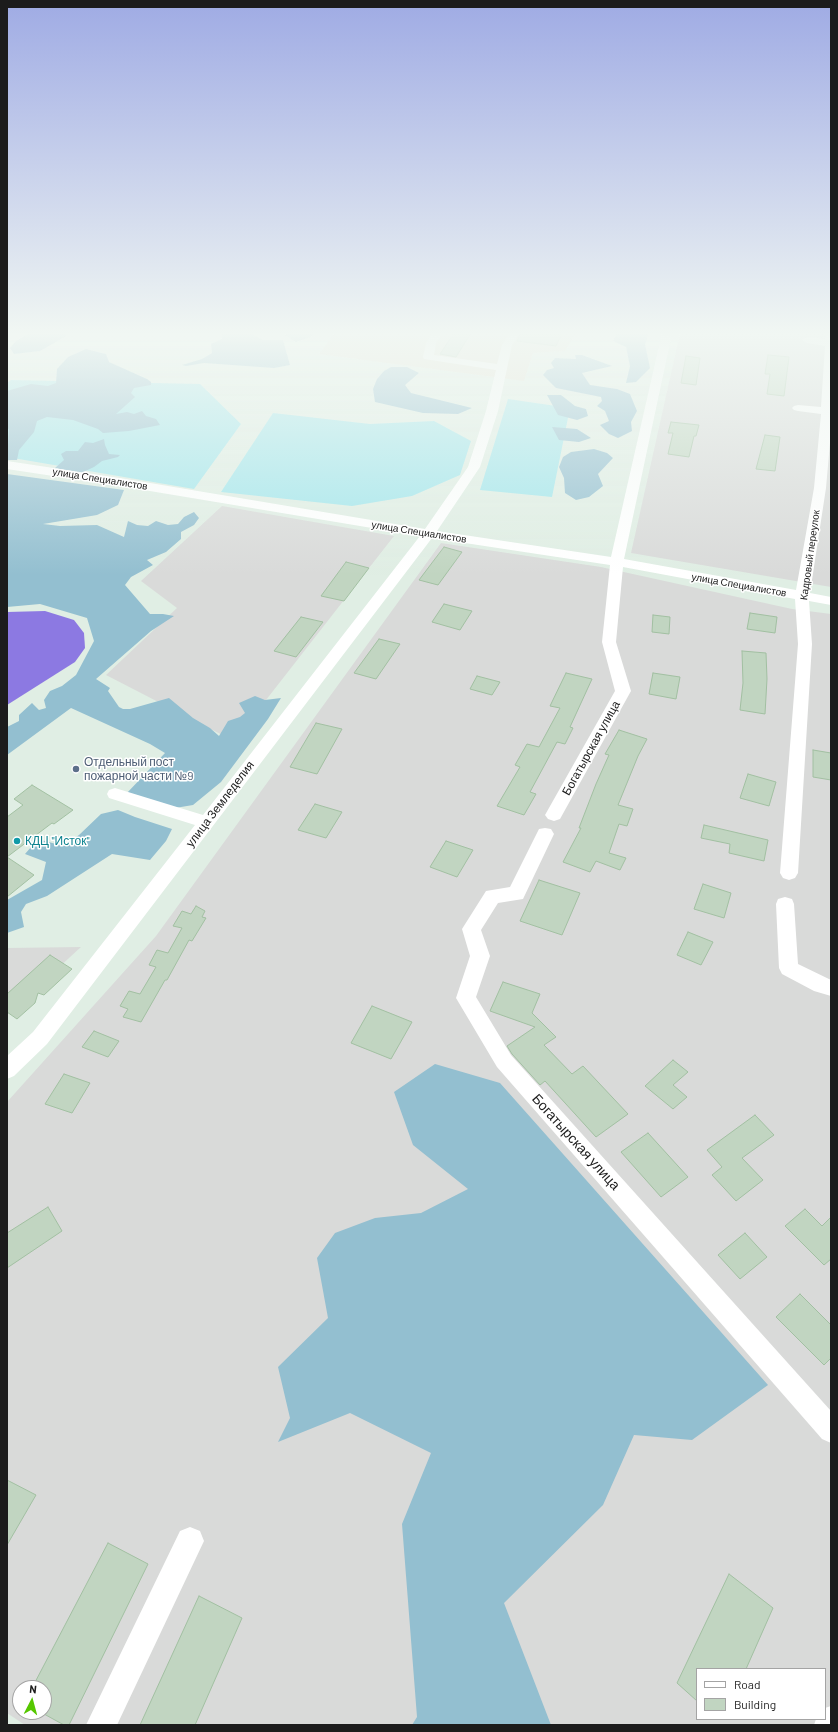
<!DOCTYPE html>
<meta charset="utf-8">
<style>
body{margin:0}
#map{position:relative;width:838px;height:1732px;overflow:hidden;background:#e0eee4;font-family:Barlow,sans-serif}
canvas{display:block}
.frame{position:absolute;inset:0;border:8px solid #1c1c1c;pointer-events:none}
.legend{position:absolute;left:696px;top:1668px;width:130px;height:52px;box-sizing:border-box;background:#fff;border:1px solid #a4a4a4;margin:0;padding:5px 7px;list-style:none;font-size:12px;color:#1c1c1c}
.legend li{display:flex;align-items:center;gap:8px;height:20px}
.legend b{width:20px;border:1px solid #a4a4a4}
.north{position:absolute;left:12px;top:1680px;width:40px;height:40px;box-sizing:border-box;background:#fff;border:1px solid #a4a4a4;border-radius:50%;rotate:6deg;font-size:11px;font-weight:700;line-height:16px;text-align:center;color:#1c1c1c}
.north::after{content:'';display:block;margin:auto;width:14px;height:18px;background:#56c700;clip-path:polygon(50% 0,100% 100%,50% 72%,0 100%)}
</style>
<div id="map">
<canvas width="838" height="1732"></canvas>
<div class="frame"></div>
<ul class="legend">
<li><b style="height:5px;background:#fff"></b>Road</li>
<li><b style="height:11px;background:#c1d5c1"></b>Building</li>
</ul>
<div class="north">N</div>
</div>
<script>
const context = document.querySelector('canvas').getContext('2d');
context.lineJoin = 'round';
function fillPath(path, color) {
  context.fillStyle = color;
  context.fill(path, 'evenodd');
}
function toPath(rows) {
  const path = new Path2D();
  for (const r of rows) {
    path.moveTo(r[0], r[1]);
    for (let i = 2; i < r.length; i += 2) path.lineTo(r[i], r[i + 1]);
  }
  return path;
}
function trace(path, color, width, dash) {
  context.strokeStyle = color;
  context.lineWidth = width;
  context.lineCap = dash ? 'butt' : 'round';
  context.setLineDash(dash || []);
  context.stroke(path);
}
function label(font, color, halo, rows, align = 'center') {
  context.font = font + ' Barlow,sans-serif';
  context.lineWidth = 3;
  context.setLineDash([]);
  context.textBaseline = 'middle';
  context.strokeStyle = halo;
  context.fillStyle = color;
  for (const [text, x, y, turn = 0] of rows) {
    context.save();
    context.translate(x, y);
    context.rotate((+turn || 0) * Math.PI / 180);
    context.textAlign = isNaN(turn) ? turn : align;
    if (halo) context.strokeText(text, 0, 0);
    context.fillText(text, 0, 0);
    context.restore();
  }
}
const residential = toPath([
 [680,333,831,333,831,587,631,553],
 [222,506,394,536,234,741,106,675,177,608,141,581],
 [441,543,601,567,792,609,831,614,831,1725,25,1725,7,1713,7,1102,156,936],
 [697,1669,825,1669,825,1719,697,1719],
 [20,1688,44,1688,44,1712,20,1712],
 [81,947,7,1015,7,948]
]);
const industrial = toPath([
 [335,333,576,333,565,351,533,353,524,381,319,354]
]);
const grass = toPath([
 [11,380,200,384,241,424,194,489,7,457,7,383],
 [508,399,570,408,552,497,480,490],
 [273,413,370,424,434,421,471,441,460,475,412,496,352,506,221,492]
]);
const forest = toPath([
 [30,333,66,333,66,336,40,351,14,354,10,348,16,341],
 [221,333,255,333,254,335,263,340,283,340,290,365,274,368,204,363,186,366,182,365,202,359,212,353,211,344,222,339],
 [288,333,316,333,310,337,296,342,285,335],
 [617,333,649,333,645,344,650,368,636,382,626,383,630,366,626,347,613,341],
 [86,349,106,354,109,362,147,379,151,382,151,385,134,388,131,393,135,397,116,414,127,412,134,414,142,411,146,416,156,419,160,425,129,431,103,433,98,429,73,420,47,417,37,421,34,432,19,450,17,460,7,460,9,429,7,428,7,391,31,384,48,386,56,383,57,369,68,357],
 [575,355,582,355,612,366,582,373,590,385,617,389,630,394,637,411,631,422,632,431,618,438,609,434,600,425,609,421,605,411,597,406,602,401,601,397,556,388,543,375,547,370,554,368,551,363,555,358,576,359],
 [391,367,407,367,419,373,405,385,411,393,472,408,458,414,423,413,375,402,373,389,377,379,384,371],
 [547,395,561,395,575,406,586,409,588,416,577,420,558,415],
 [552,427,577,429,591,438,579,442,559,440],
 [104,439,105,445,109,454,120,455,118,457,102,461,94,467,81,473,55,468,64,460,61,454,66,451,78,451,85,442,93,443],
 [594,449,607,453,613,458,598,474,603,486,589,497,576,500,565,493,564,478,559,467,563,457,571,452],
 [7,474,124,490,118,505,97,515,43,524,60,526,97,525,124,537,128,521,137,525,148,526,156,521,168,525,178,524,184,517,194,512,199,518,194,525,181,532,181,539,166,552,147,560,153,565,131,577,125,585,150,614,163,614,174,616,151,631,96,679,110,688,108,691,119,707,123,709,130,709,169,698,193,718,210,728,219,736,228,721,240,717,245,713,239,703,255,696,265,700,281,698,268,719,221,782,193,805,175,808,126,794,165,753,150,744,71,708,7,755,7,727,19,721,19,715,32,703,39,710,46,708,44,700,50,691,62,686,76,675,94,641,87,618,40,604,7,607],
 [118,810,135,817,172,829,166,841,150,860,112,854,47,896,26,904,21,912,24,927,7,933,7,900,42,880,46,862,25,854,38,839,63,846,79,835,101,814],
 [435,1064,500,1083,768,1385,692,1440,634,1435,603,1505,504,1603,551,1725,412,1725,417,1717,402,1524,431,1453,350,1413,278,1442,290,1418,278,1367,328,1318,317,1258,335,1233,375,1218,421,1213,468,1189,413,1145,394,1092]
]);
const pitch = toPath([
 [45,611,74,620,84,633,85,648,75,662,7,705,7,612]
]);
const building = toPath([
 [454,333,471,333,456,357,440,354,454,333],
 [521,333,562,333,556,346,517,341,521,333],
 [768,355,789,357,784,396,767,394,770,374,765,374,768,355],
 [686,356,700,358,696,385,681,383,686,356],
 [671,422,699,425,696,436,694,436,689,457,668,454,673,433,668,433,671,422],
 [765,435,780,437,775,471,756,469,765,435],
 [444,547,462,552,438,585,419,580,444,547],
 [346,562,369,568,344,601,321,596,346,562],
 [444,604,472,611,460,630,432,622,444,604],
 [750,613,777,617,775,633,747,629,750,613],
 [653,615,670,617,669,634,652,632,653,615],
 [301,617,323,622,296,657,274,651,301,617],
 [379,639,400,644,376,679,354,673,379,639],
 [742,651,766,653,767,679,765,714,740,710,743,683,742,651],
 [566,673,592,679,570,727,573,728,565,744,557,742,530,792,536,794,524,815,497,806,520,767,515,765,527,744,539,747,560,708,550,706,566,673],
 [653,673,680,677,676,699,649,694,653,673],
 [477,676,500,682,492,695,470,689,477,676],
 [316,723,342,729,317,774,290,767,316,723],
 [619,730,647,739,638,756,618,805,633,809,627,826,619,824,609,853,626,858,620,870,596,861,590,872,563,862,581,828,579,828,596,784,609,755,605,754,619,730],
 [813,750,831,753,831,780,813,777,813,750],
 [748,774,776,782,769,806,740,798,748,774],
 [32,785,73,810,54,824,52,823,7,857,34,875,7,897,7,817,23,805,14,799,32,785],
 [315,804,342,812,326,838,298,830,315,804],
 [704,825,768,840,764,861,729,853,730,844,701,838,704,825],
 [446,841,473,850,457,877,430,867,446,841],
 [539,880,580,893,562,935,520,921,539,880],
 [703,884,731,893,724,918,694,909,703,884],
 [196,906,205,911,202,917,206,918,192,941,189,940,167,980,165,980,141,1022,123,1017,128,1009,120,1006,129,991,140,994,156,967,149,965,157,950,168,953,182,928,173,926,182,911,191,914,196,906],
 [688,932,713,942,701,965,677,955,688,932],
 [50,955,72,969,44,995,38,993,35,1003,17,1019,7,1012,7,994,50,955],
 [503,982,540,994,532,1013,556,1037,544,1045,572,1074,583,1066,628,1114,596,1137,545,1081,540,1085,512,1054,507,1046,535,1027,490,1011,503,982],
 [372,1006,412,1022,391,1059,351,1043,372,1006],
 [94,1031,119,1041,108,1057,82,1047,94,1031],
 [673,1060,688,1072,673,1085,687,1097,673,1109,645,1086,673,1060],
 [64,1074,90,1083,72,1113,45,1104,64,1074],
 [755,1115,774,1135,742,1158,763,1180,736,1201,712,1175,722,1167,707,1150,755,1115],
 [648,1133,688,1177,661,1197,621,1152,648,1133],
 [48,1207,62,1231,7,1268,7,1233,48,1207],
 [805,1209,822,1226,831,1217,831,1259,824,1265,785,1226,805,1209],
 [745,1233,767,1257,740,1279,718,1255,745,1233],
 [800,1294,831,1325,831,1358,824,1365,776,1317,800,1294],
 [7,1480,36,1495,7,1545,7,1480],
 [108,1543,148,1564,69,1725,64,1725,44,1714,44,1688,32,1688,108,1543],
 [729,1574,773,1608,746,1669,697,1669,697,1701,677,1683,729,1574],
 [199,1596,242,1618,195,1725,140,1725,199,1596]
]);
const minor = toPath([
 [433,333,443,333,436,343,434,355,497,364,502,345,510,333,520,333,512,345,498,411,480,467,437,531,611,557,662,333,672,333,624,559,796,590,814,488,821,414,798,411,794,410,792,408,794,406,798,405,821,407,825,346,807,343,802,340,807,337,825,339,826,333,831,333,831,431,826,488,810,593,831,597,831,605,809,601,812,644,798,873,795,878,789,880,783,878,780,873,798,644,795,599,623,567,616,642,631,691,560,819,554,821,548,819,545,815,615,691,602,642,610,565,432,538,47,1044,14,1076,7,1079,7,1056,33,1032,195,825,109,798,107,794,109,790,115,788,203,815,420,536,126,487,7,469,7,461,126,479,425,529,468,467,486,411,496,370,424,359,423,357,426,343,433,333],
 [545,828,551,829,554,834,523,899,498,903,481,930,490,956,476,997,511,1055,831,1411,831,1443,822,1439,497,1067,456,998,470,956,462,929,486,891,510,887,539,829,545,828],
 [785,897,792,899,794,904,798,964,831,980,831,996,814,991,782,974,779,968,776,904,778,899,785,897],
 [190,1527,200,1531,204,1541,117,1725,86,1725,180,1531,190,1527],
 [831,1706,831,1725,814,1725,816,1719,825,1719,825,1708,831,1706]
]);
const markers = [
 [76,769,4,"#5c6f8a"],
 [17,841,4,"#0f9aa8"]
];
const farStreetnames = [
 ["улица Специалистов",100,479,9],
 ["улица Специалистов",419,532,9],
 ["Кадровый переулок",810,555,-82],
 ["улица Специалистов",739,585,10]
];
const streetNames = [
 ["Богатырская улица",591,748,-61],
 ["улица Земледелия",220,804,-53]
];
const serviceNames = [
 ["Отдельный пост",84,762],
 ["пожарной части №9",84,776]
];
const cultureNames = [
 ["КДЦ \"Исток\"",25,841]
];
const nearStreetnames = [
 ["Богатырская улица",576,1142,48]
];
fillPath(residential, '#d9dad9');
fillPath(industrial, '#e8e2d2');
fillPath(grass, '#a2e6ec');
fillPath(forest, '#93bfd0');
fillPath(pitch, '#8c79e2');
fillPath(building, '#c1d5c1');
trace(building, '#a2c0a2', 1);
fillPath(minor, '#fff');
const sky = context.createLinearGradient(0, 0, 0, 575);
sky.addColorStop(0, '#9fabe4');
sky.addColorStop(0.58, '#f1f7f3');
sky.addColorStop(1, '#f1f7f300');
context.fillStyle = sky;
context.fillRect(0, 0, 838, 575);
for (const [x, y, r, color] of markers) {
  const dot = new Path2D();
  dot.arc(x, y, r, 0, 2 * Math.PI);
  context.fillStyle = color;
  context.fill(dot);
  trace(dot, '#fff', 1.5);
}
label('10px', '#1c1c1c', '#fff', farStreetnames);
label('12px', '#1c1c1c', '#fff', streetNames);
label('12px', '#4e5e75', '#fff', serviceNames, 'left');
label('12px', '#0d838f', '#fff', cultureNames, 'left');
label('14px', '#1c1c1c', '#fff', nearStreetnames);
</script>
